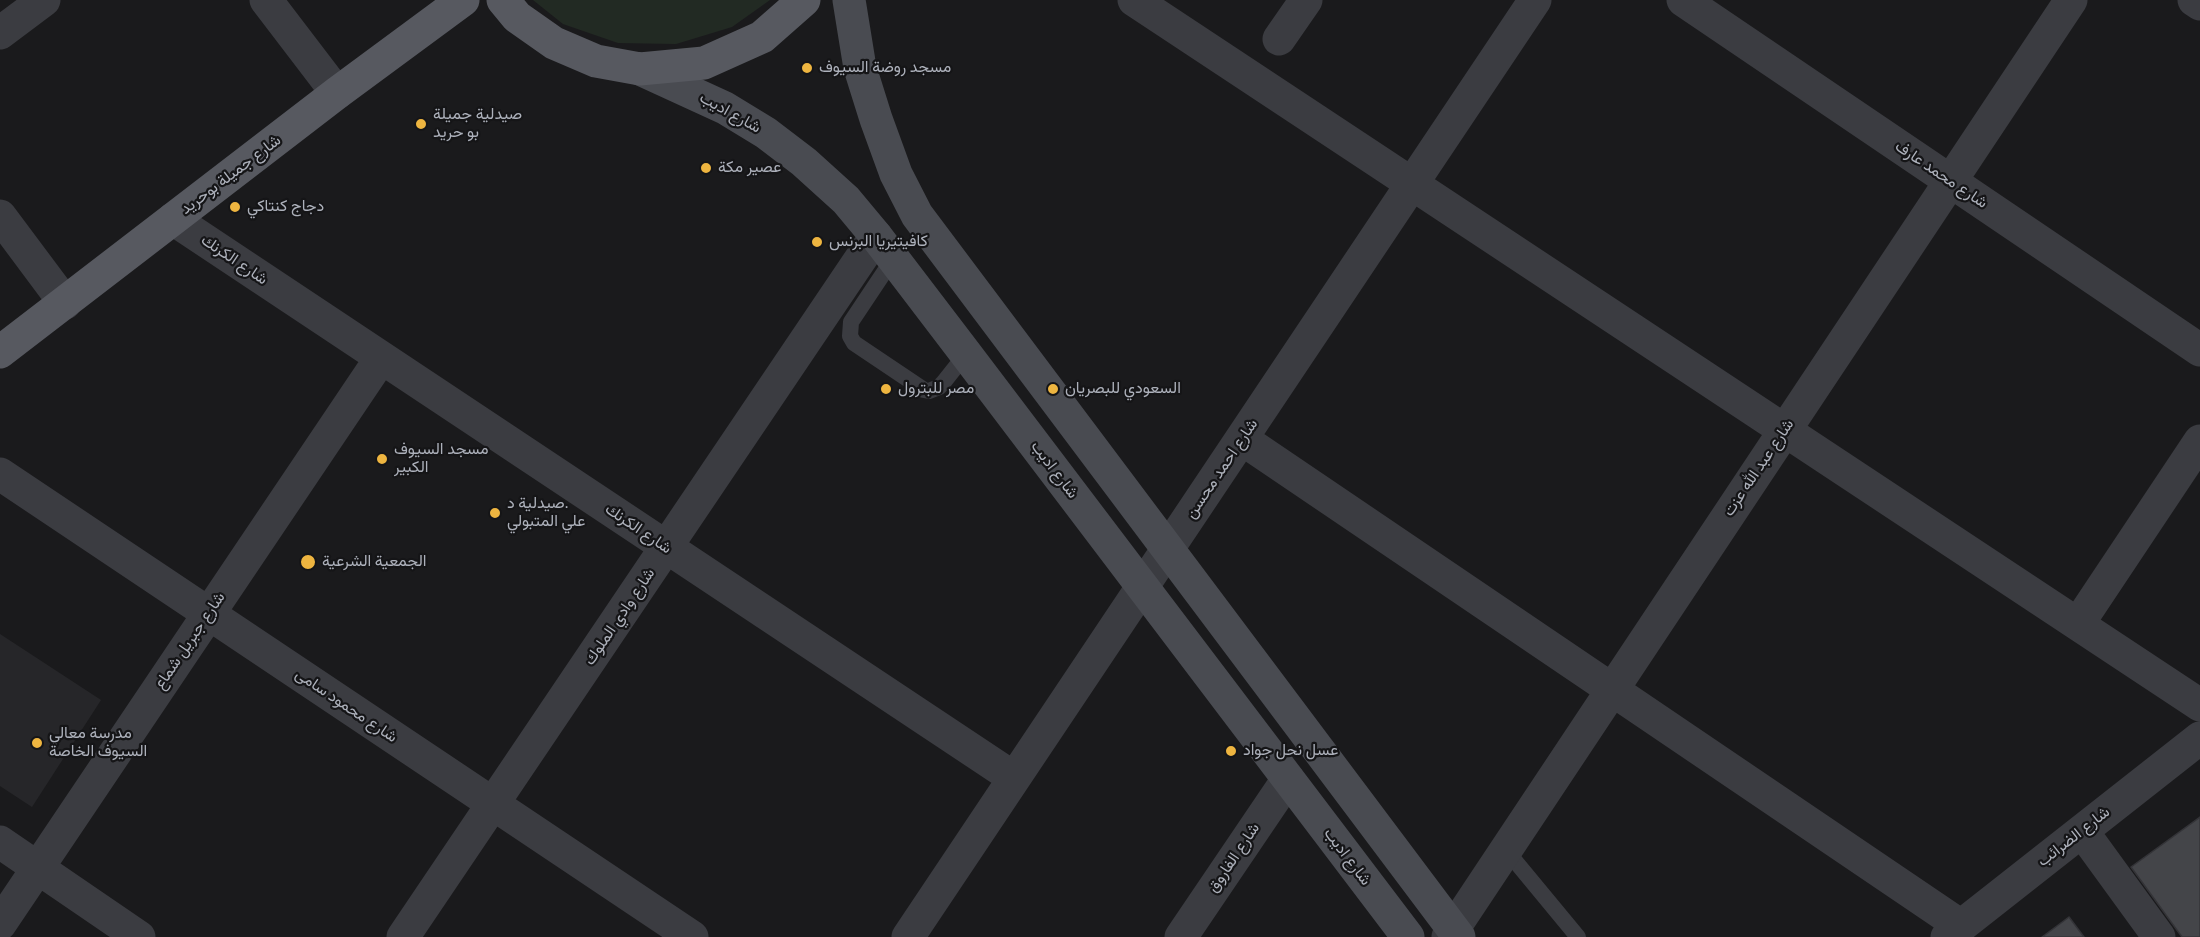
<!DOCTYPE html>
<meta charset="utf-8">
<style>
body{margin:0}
canvas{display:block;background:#1a1a1c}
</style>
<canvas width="2200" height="937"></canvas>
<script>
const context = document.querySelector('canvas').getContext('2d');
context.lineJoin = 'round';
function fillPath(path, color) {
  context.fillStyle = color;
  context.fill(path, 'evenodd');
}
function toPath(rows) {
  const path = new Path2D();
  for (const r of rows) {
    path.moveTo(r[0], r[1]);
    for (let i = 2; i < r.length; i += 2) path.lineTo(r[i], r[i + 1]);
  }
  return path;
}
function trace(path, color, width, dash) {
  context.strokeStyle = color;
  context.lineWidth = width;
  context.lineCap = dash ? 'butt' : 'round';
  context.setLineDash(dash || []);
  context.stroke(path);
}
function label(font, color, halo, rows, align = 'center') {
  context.font = font + ' "Archivo Narrow",Vazirmatn,sans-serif';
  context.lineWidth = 4.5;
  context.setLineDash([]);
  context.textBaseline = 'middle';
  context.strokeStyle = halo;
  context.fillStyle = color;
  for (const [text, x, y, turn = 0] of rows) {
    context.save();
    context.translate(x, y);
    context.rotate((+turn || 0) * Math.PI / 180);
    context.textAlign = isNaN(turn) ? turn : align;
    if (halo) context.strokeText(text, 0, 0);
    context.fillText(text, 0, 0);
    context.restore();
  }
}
const built = toPath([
 [0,634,101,700,32,807,0,786]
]);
const green = toPath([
 [533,0,770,0,732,27,676,44,618,43,563,24]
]);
const building = toPath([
 [2200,817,2200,937,2182,937,2131,867,2200,817],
 [2069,917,2084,937,2042,937,2069,917]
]);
const lane = toPath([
 [893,259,851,322,850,336,854,343,924,390,929,391,939,387,943,383,966,354],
 [1506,850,1578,937]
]);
const street = toPath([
 [266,0,337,93],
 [1134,0,2200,705],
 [1683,0,2200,350],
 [2194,0,2200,4],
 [0,33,44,0],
 [1279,39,1306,0],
 [0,216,65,303],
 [173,219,1014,778],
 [1242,439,1961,926],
 [0,474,692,937],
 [2078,624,2200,441],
 [2082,831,2159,937],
 [0,842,139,937],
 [0,924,381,358],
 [403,937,876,236],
 [908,937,1535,0],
 [1181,937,1288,779],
 [1448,937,2071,0],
 [1947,937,2200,738]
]);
const secondary = toPath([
 [849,0,860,68,876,119,896,174,917,215,1459,937],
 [640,69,725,108,766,133,804,162,846,200,876,236,966,354,1408,937]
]);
const primary = toPath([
 [503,0,517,17,554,43,596,61,640,69,704,63,762,37,804,0],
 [0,352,337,93,463,0]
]);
const markers = [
 [807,68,6,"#eeb540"],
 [421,124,6,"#eeb540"],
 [706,168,6,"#eeb540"],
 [235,207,6,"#eeb540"],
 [817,242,6,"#eeb540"],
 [886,389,6,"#eeb540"],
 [1053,389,6,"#eeb540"],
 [382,459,6,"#eeb540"],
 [495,513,6,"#eeb540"],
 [308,562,8,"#eeb540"],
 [37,743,6,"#eeb540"],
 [1231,751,6,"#eeb540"]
];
const poiNames = [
 ["مسجد روضة السيوف",819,68],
 ["صيدلية جميلة",433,115],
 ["بو حريد",433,133],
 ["عصير مكة",718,168],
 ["دجاج كنتاكي",247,207],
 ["كافيتيريا البرنس",829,242],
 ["مصر للبترول",898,389],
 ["السعودي للبصريان",1065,389],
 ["مسجد السيوف",394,450],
 ["الكبير",394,468],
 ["صيدلية د.",507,504],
 ["علي المتبولي",507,522],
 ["الجمعية الشرعية",322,562],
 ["مدرسة معالي",49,734],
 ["السيوف الخاصة",49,752],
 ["عسل نحل جواد",1243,751]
];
const streetNames = [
 ["شارع اديب",730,113,29],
 ["شارع جميلة بوحريد",231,175,-37],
 ["شارع محمد عارف",1941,175,34],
 ["شارع الكرنك",234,260,34],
 ["شارع عبد الله عزت",1759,468,-56],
 ["شارع احمد محسن",1222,469,-56],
 ["شارع اديب",1054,470,53],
 ["شارع الكرنك",638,529,34],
 ["شارع وادي الملوك",620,617,-56],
 ["شارع جبريل شماع",190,641,-56],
 ["شارع محمود سامى",346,706,34],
 ["شارع الضرائب",2074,837,-38],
 ["شارع اديب",1347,857,53],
 ["شارع الفاروق",1234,858,-56]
];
fillPath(built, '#262629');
fillPath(green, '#222a23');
fillPath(building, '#444549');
trace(building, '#343438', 1.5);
trace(lane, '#3b3c41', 16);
trace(street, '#3b3c41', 33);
trace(secondary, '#494b51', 33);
trace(primary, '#575960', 33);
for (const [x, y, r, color] of markers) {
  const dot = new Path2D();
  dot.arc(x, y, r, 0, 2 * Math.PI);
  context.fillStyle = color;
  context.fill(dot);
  trace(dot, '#151517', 2);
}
label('16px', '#adb1bb', '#151517', poiNames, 'left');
label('16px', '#adb1bb', '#151517', streetNames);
</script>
